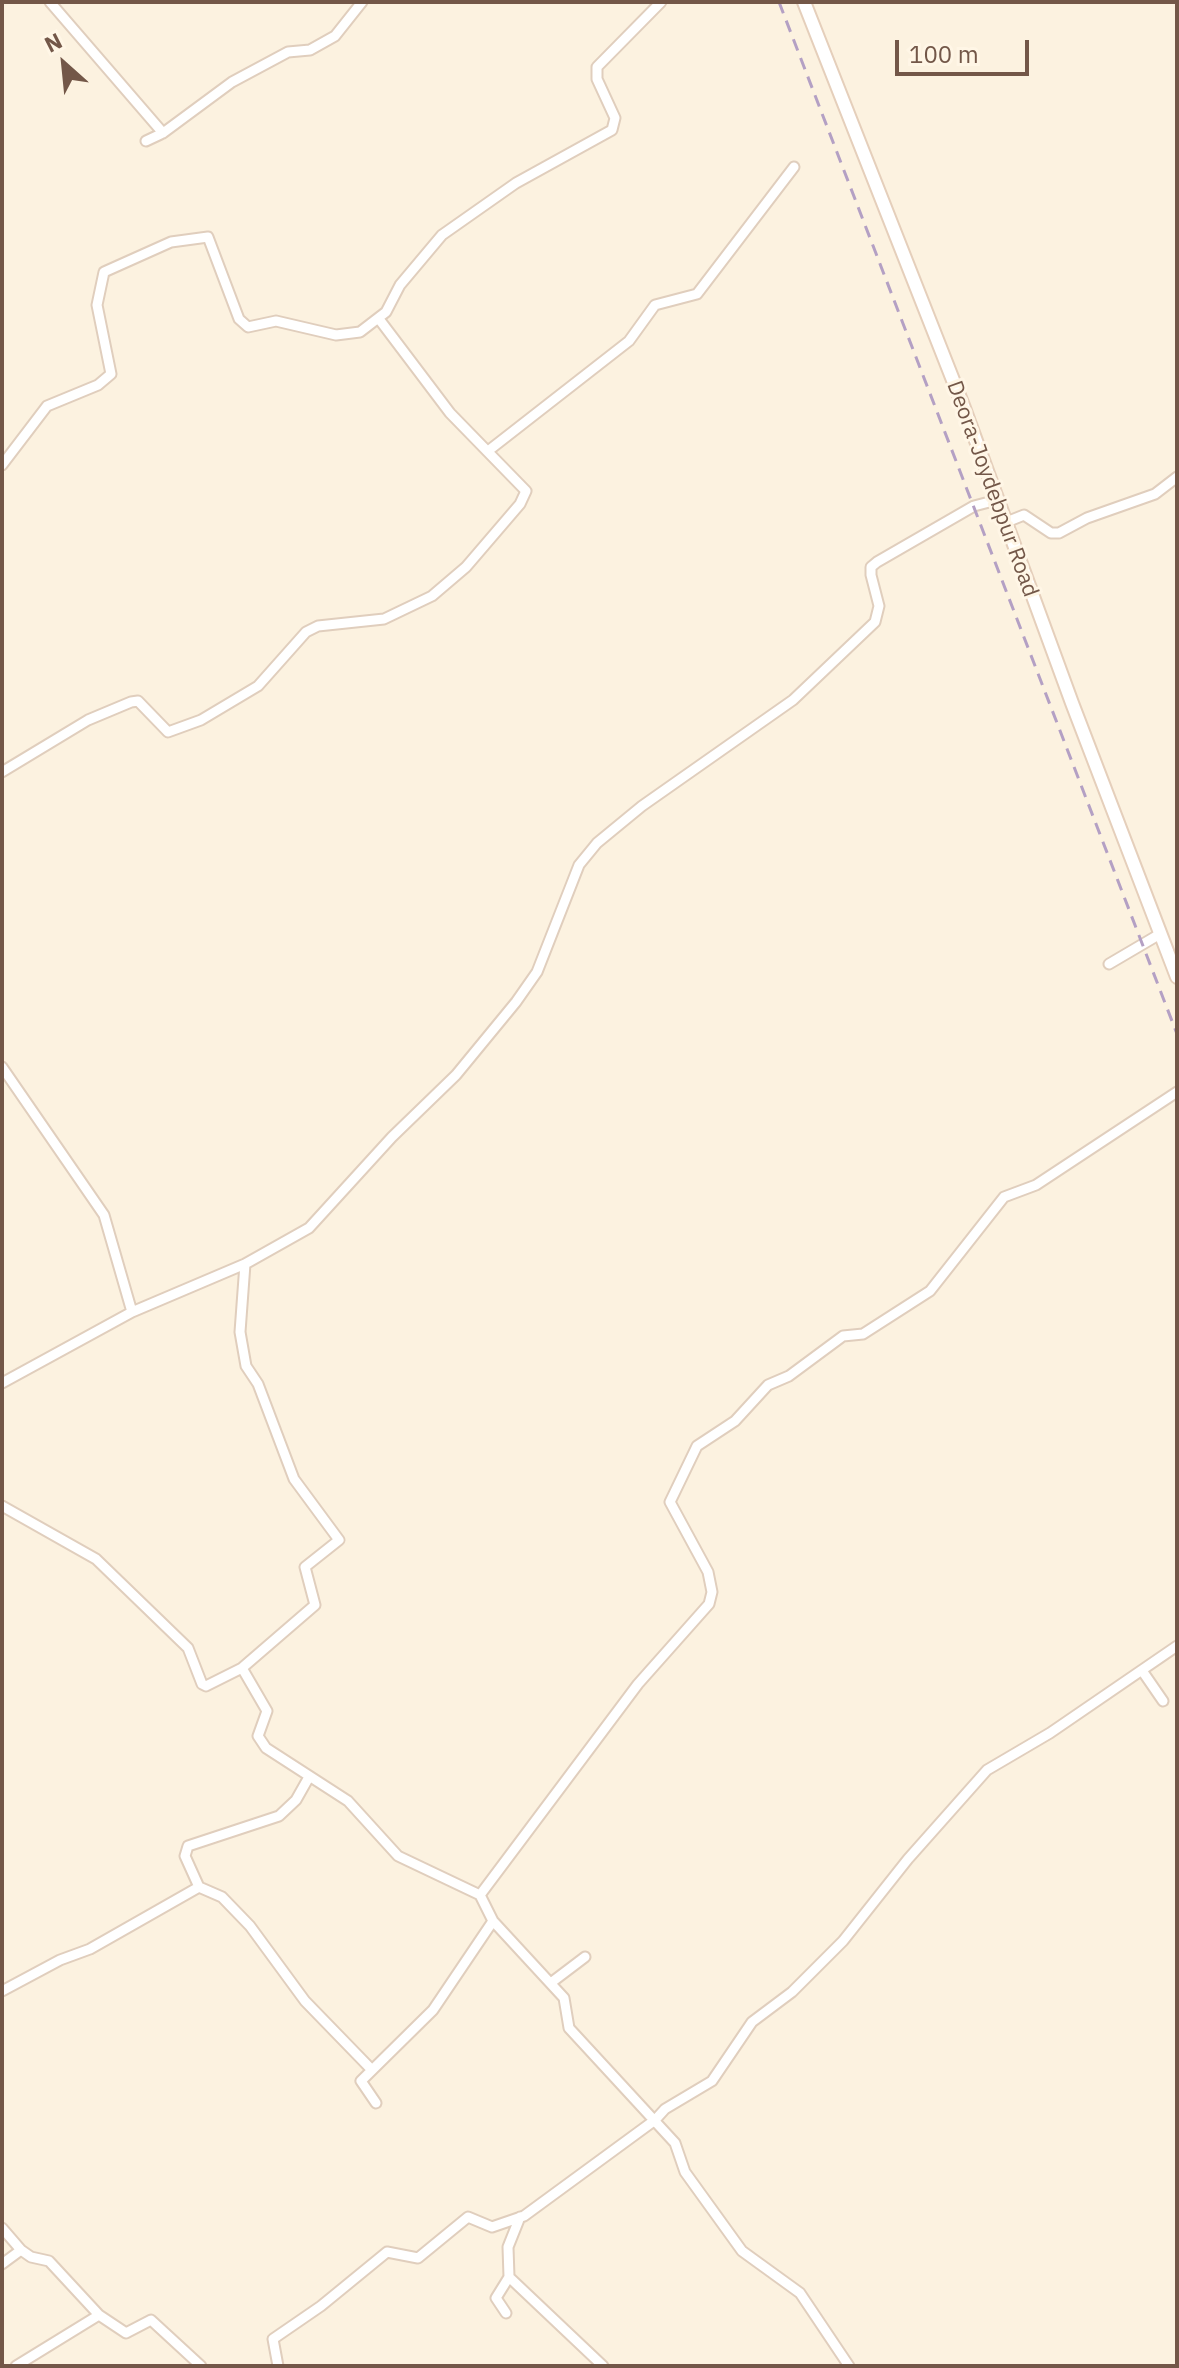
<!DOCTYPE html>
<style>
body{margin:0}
#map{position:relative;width:1179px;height:2368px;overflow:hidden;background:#fcf2e0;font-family:"IBM Plex Sans",sans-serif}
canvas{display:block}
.frame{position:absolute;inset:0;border:4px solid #735748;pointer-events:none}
.north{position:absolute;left:24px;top:24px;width:80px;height:80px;-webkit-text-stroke:6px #fff6e6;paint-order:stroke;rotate:333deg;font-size:22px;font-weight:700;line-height:32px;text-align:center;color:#735748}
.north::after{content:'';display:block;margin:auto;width:28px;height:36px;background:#735748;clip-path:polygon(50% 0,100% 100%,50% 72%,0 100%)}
.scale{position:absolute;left:895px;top:40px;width:134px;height:36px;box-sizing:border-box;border:4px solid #735748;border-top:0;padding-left:10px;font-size:24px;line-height:28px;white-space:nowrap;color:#735748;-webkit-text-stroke:6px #fff6e6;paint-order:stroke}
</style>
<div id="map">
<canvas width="1179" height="2368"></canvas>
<div class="frame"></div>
<div class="north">N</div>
<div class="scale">100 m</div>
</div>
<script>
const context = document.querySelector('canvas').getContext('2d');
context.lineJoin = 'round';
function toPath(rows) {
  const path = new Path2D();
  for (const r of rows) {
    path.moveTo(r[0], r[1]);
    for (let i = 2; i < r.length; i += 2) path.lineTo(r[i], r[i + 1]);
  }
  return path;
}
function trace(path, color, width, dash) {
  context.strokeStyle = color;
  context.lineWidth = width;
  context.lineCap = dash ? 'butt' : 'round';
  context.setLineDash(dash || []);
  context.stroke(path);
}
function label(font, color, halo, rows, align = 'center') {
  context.font = font + ' "IBM Plex Sans",sans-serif';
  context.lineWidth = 6;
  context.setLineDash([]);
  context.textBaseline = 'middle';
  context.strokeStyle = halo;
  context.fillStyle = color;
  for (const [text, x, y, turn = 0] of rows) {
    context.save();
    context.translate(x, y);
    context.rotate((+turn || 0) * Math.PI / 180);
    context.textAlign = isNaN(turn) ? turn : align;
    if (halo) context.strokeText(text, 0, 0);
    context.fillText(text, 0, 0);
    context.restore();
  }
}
const street = toPath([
 [50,2,163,133],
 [146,141,163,133,232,82,288,52,310,50,335,36,362,2],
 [488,451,629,341,655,305,697,294,794,167],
 [2,465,47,406,98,385,111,374,97,305,104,272,171,242,208,237,239,319,248,327,276,321,336,335,360,332,386,312,400,285,442,235,516,183,612,130,615,118,597,79,597,67,661,2],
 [1004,523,1024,515,1051,533,1059,533,1087,518,1155,494,1177,477],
 [2,772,88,720,131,702,138,701,168,732,201,720,258,686,306,632,318,626,384,619,432,596,466,567,520,504,526,491,450,413,379,319],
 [1109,964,1160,934],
 [2,1067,104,1215,132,1312],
 [2,1383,132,1312,245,1264,309,1228,392,1137,456,1075,516,1002,537,972,579,865,597,843,642,806,793,700,875,622,879,606,871,575,871,567,877,562,974,506,997,500],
 [2,1506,96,1559,188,1648,202,1684,206,1686,242,1668,315,1605,305,1567,339,1540,294,1479,258,1384,246,1366,240,1332,245,1264],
 [242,1668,267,1711,258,1736,266,1748,348,1801,398,1856,480,1895,493,1921,564,1998,569,2028,675,2143,685,2172,742,2251,800,2293,849,2366],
 [1143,1672,1163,1701],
 [309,1777,296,1800,279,1816,188,1846,185,1856,199,1887,222,1897,250,1926,305,2001,371,2069],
 [480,1895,638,1684,709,1604,712,1592,708,1572,670,1502,697,1446,735,1421,768,1385,789,1376,843,1336,863,1334,930,1291,1004,1197,1036,1185,1177,1092],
 [552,1982,585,1957],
 [2,1991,60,1960,90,1949,199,1887],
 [376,2103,361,2081,433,2010,493,1921],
 [2,2228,21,2250,31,2257,49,2261,99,2315,126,2333,151,2320,201,2366],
 [2,2264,21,2250],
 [509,2277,603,2366],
 [506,2313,496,2298,509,2277,508,2247,520,2217],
 [16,2366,99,2315],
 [278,2366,273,2339,321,2306,387,2252,418,2258,468,2217,492,2227,524,2216,655,2120,665,2109,712,2081,752,2022,792,1992,843,1941,908,1859,987,1770,1050,1733,1177,1646]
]);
const secondary = toPath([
 [804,2,964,408,1072,703,1177,977]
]);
const rail = toPath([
 [779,2,1177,1034]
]);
const streetNames = [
 ["Deora-Joydebpur Road",992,489,70]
];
trace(street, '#e0cebd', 13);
trace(secondary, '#e5cfbb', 16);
trace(street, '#fff', 9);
trace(secondary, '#fff', 12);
trace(rail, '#b4a0c4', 3, [12, 8]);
label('22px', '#735748', '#fff6e6', streetNames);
</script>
